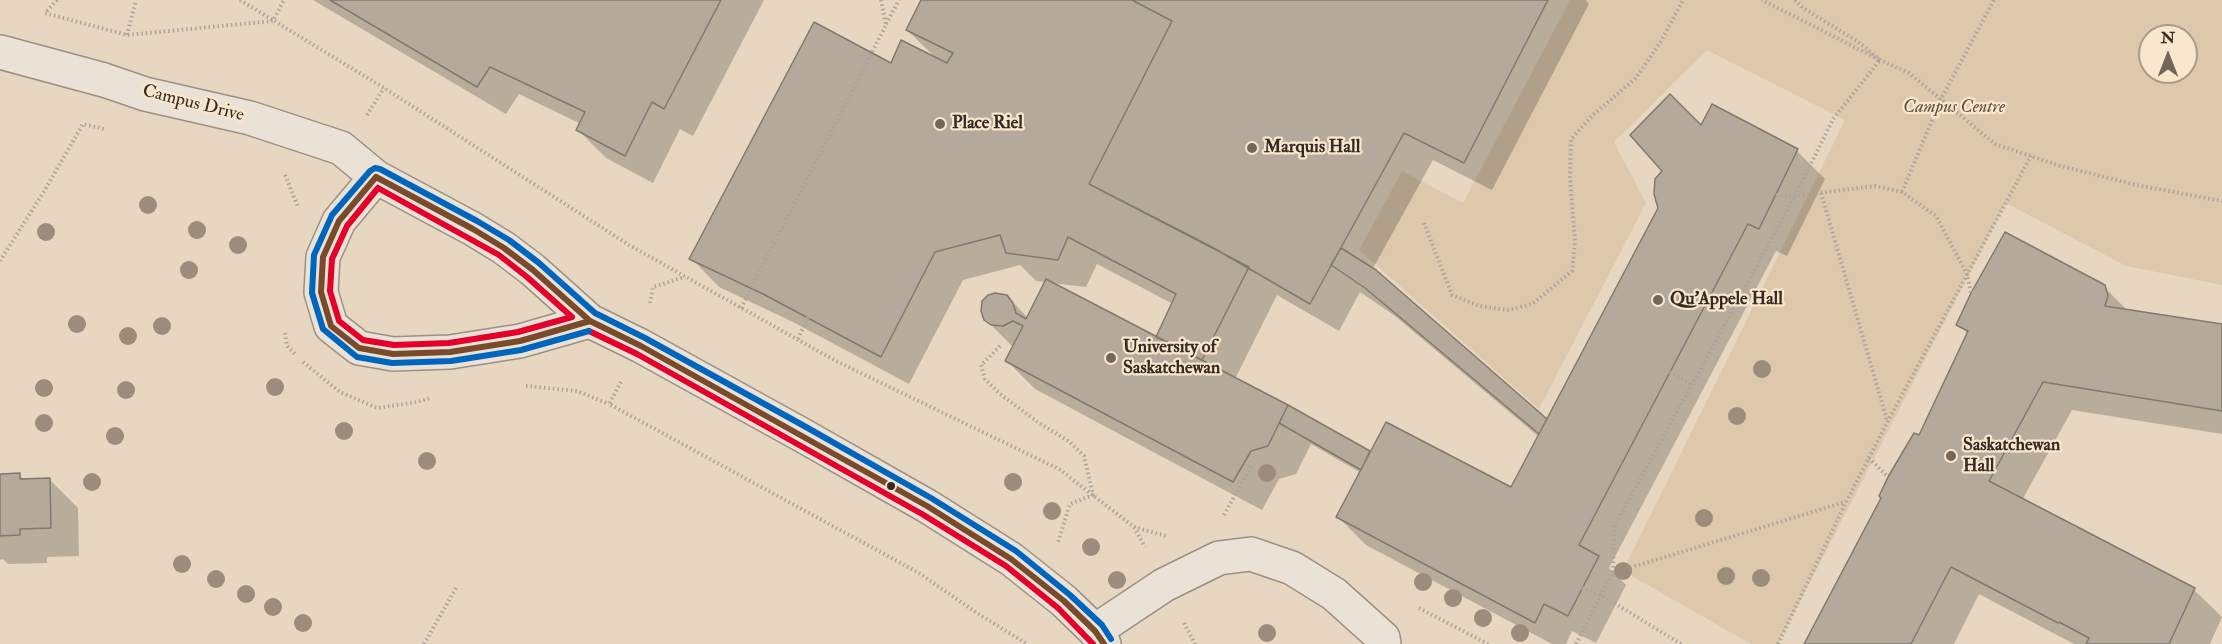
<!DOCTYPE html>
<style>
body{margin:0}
#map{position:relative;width:2222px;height:644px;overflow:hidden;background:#e7d7c1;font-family:"IM FELL Double Pica",serif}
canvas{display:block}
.north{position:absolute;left:2138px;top:24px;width:60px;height:60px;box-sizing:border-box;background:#f9e7cd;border:2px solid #ab9b89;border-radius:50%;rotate:0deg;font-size:16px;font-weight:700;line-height:24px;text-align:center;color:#372923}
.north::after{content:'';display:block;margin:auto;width:21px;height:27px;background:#75665a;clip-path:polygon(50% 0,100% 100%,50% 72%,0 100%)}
</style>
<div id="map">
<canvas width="2222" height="644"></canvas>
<div class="north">N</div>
</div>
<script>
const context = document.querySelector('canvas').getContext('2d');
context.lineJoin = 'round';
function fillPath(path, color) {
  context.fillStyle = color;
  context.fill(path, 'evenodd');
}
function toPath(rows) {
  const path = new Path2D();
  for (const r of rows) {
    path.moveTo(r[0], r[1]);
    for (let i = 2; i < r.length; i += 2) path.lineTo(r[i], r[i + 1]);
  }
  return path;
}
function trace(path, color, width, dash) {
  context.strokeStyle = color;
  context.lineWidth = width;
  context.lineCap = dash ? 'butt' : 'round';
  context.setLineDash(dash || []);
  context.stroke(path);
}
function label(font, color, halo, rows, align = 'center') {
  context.font = font + ' "IM FELL Double Pica",serif';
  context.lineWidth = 4.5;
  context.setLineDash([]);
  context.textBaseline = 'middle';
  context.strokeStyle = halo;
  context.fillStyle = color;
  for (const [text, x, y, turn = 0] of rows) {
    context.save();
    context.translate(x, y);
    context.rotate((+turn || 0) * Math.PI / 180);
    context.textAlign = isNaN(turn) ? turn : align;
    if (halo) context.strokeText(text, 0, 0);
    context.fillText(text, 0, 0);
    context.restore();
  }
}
const green = toPath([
 [1570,0,2222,0,2222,285,2126,266,2006,203,1778,644,1751,644,1623,571,1845,120,1707,50,1614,142,1646,203,1539,409,1359,250,1402,171,1463,203],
 [2150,36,2186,36,2186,72,2150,72]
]);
const shadow = toPath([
 [313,0,764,0,693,136,680,129,653,183,606,158,578,130,581,124,519,94,506,114],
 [923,0,1586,0,1589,4,1492,190,1433,160,1372,270,1547,421,1701,127,1797,151,1825,179,1787,256,1776,251,1609,568,1626,585,1596,643,1572,631,1566,644,1552,644,1366,545,1338,517,1361,473,1311,444,1296,474,1279,479,1262,510,1035,389,1007,361,1014,348,985,319,1007,296,1028,318,1046,282,1036,281,1020,265,963,280,909,384,793,322,719,287,691,258,891,65,937,59,907,30],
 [1097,264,1173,304,1157,339,1051,283,1086,287],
 [1360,292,1395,316,1539,437,1512,489,1371,454,1235,379,1277,295,1339,331],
 [2104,287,2129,312,2222,326,2222,434,2072,410,2022,500,2194,590,2222,617,2210,644,2074,644,1979,594,1954,644,1806,644,1883,498,1920,437,1968,334,1958,324],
 [0,475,19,475,25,480,50,480,78,508,79,556,47,557,47,563,8,564,3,559,0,560]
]);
const building = toPath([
 [330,0,721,0,664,109,652,102,625,156,576,130,585,112,490,67,477,87,330,0],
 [921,0,1132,0,1172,21,1089,184,1249,267,1202,360,1156,337,1176,294,1068,237,1058,260,1006,253,1000,235,935,252,881,357,763,294,689,259,814,22,891,63,901,40,947,63,953,53,906,30,921,0],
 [1132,0,1548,0,1464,163,1404,133,1310,304,1210,246,1089,184,1172,21,1132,0],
 [1670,94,1701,125,1712,104,1798,149,1759,229,1748,224,1579,545,1599,556,1568,616,1544,604,1535,623,1336,517,1386,422,1511,487,1658,208,1654,194,1655,179,1662,171,1630,135,1670,94],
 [2005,232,2105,285,2108,296,2105,306,2222,324,2222,411,2043,382,1989,481,2195,588,2169,644,2086,644,2089,638,2059,622,2058,623,1951,567,1911,644,1804,644,1881,498,1879,496,1888,477,1914,433,1919,435,1968,331,1956,325,1971,293,2005,232],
 [1341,248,1376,270,1547,419,1539,434,1365,288,1331,265,1341,248],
 [1046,279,1288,405,1268,446,1251,451,1233,482,1005,361,1023,326,1013,321,1003,326,991,325,984,320,981,311,982,301,988,295,995,293,1007,295,1013,303,1016,313,1026,319,1046,279],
 [1288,405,1370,451,1361,470,1279,423,1288,405],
 [20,473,20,479,50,478,51,528,20,529,20,535,0,536,0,474,20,473]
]);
const path = toPath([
 [57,0,45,13,127,35,273,21,284,0],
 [240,0,384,88,629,245,836,361,1059,469,1134,527,1166,536],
 [1795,0,1803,8,1857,41,1880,60,1909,73,1995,144,2057,165,2136,185,2222,201],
 [886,24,899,0],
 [127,35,136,0],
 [367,115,384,88],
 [285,175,298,207],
 [1902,192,1941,99,1994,0],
 [1821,193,1887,420],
 [1776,195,1795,196,1875,186,1902,192,1936,216,1967,274,1971,293],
 [1424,223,1452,295,1479,306,1508,310,1532,304,1572,271,1575,242,1570,177,1571,139,1593,115,1636,78,1661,41,1683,0],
 [0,261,43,193,83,124,104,129],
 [650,303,653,287,685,277],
 [741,308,886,25,881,0],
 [285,333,287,346,296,355],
 [798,339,808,317],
 [1000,346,981,365,985,379,1000,394,1039,423,1070,442,1084,456,1093,495,1070,504,1058,542],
 [303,362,340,392,377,408,417,402,430,398],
 [1670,372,1691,384],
 [621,382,609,404,919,573,977,613,1027,644],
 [526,386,577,391,609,404],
 [1869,458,1888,477],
 [1224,515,1252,464],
 [1134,527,1145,547],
 [1613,573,1845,502],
 [1582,588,1601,595,1681,644],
 [1419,608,1488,644],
 [1184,623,1195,644],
 [424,644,456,588],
 [1576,644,1613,573,1614,527,1795,196,1833,119,1880,60,1762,0],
 [1778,644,1846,502,1888,421,2031,156]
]);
const street = toPath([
 [0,52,104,80,145,94,250,118,341,148,376,177,473,229,504,248,533,270,590,321,641,346,802,435,927,506,1011,559,1064,601,1095,631,1104,644],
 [376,177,339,221,323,257,321,292,331,326,359,348,393,354,450,352,520,341,590,321],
 [1095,631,1164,585,1219,558,1251,554,1292,568,1334,594,1383,638,1384,644]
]);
const bus1 = toPath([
 [376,177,473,229,504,248,533,270,590,321,520,341,450,352,393,354,359,348,331,326,321,292,323,257,339,221,376,177],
 [590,321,641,346,927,506,1011,559,1064,601,1095,631,1104,644]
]);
const bus2 = toPath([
 [378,188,499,255,527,277,572,317,518,332,449,343,394,345,363,340,339,321,330,291,332,259,347,226,378,188],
 [589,331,637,354,922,514,1006,566,1058,608,1093,644]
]);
const bus3 = toPath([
 [589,331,521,350,451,361,392,363,357,357,323,329,312,293,314,255,332,215,370,171,375,168,380,169,477,221,509,240,539,263,595,313,645,338,806,427,931,498,1016,551,1070,595,1102,625,1111,639]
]);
const trees = [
 [148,205],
 [197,230],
 [46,232],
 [238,245],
 [189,270],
 [77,324],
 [162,326],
 [128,336],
 [1762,369],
 [275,387],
 [44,388],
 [126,390],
 [1737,416],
 [44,423],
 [344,431],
 [115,436],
 [427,461],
 [1267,473],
 [92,482],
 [1013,482],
 [1052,511],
 [1704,518],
 [1091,547],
 [182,564],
 [1623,571],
 [1726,576],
 [1761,578],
 [216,579],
 [1117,580],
 [1423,582],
 [246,594],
 [1453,598],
 [273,607],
 [1483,618],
 [303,623],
 [1267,633],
 [1520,633]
];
const markers = [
 [940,124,6,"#75665a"],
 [1252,148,6,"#75665a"],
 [1658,300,6,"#75665a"],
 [1111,358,6,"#75665a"],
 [1951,456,6,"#75665a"],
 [891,486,5,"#372923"]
];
const streetNames = [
 ["Campus Drive",193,104,14]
];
const parkNames = [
 ["Campus Centre",1954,108]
];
const poiNames = [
 ["Place Riel",952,124],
 ["Marquis Hall",1264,148],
 ["Qu'Appele Hall",1670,300],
 ["University of",1123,348],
 ["Saskatchewan",1123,369],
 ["Saskatchewan",1963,446],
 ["Hall",1963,467]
];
fillPath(green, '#dec8ac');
fillPath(shadow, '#0003');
fillPath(building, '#b4a99b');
trace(building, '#82796e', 1.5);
trace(street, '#9b9083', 36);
trace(path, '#aba39b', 4, [1.5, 3]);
trace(street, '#eae2d7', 33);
trace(bus1, '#7a4b2a', 6);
trace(bus2, '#e4002b', 6);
trace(bus3, '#0065bd', 6);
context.fillStyle = '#9c8c7b';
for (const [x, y] of trees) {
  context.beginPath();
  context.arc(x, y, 9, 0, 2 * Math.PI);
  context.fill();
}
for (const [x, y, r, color] of markers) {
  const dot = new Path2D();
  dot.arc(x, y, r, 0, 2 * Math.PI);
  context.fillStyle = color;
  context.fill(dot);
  trace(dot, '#f9e7cd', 2);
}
label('18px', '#372923', '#f9e7cd', streetNames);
label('italic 18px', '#5f4e41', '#f9e7cd', parkNames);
label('bold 18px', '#372923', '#f9e7cd', poiNames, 'left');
</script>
